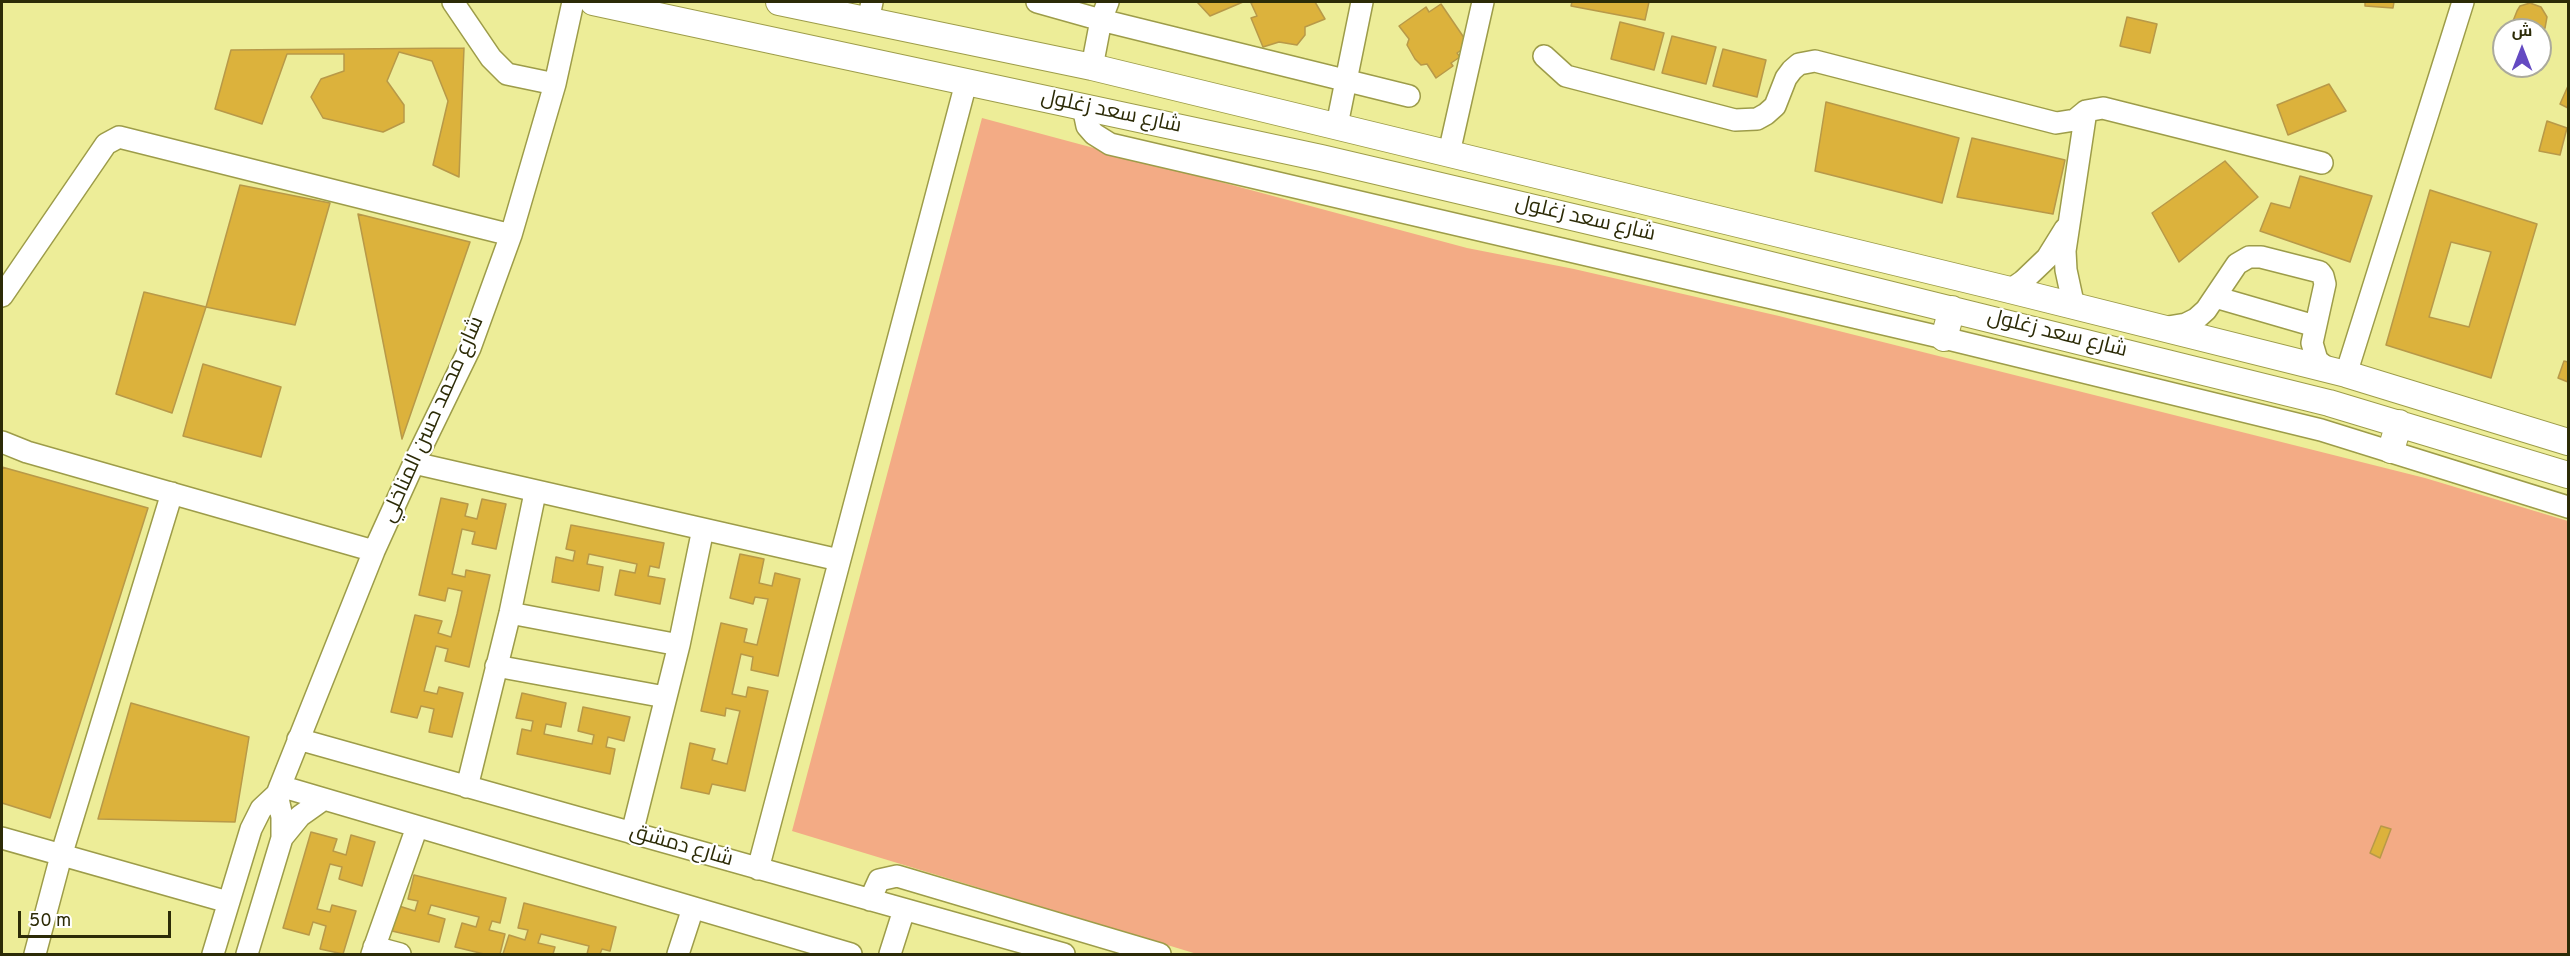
<!DOCTYPE html>
<meta charset="utf-8">
<style>
body{margin:0}
#map{position:relative;width:2570px;height:956px;overflow:hidden;background:#eded98;font-family:Overpass,Cairo,sans-serif}
canvas{display:block}
.frame{position:absolute;inset:0;border:3px solid #2c2b07;pointer-events:none}
.north{position:absolute;left:2492px;top:18px;width:60px;height:60px;box-sizing:border-box;background:#fff;border:2px solid #abaa9c;border-radius:50%;rotate:0deg;font-size:16px;font-weight:700;line-height:24px;text-align:center;color:#2c2b07}
.north::after{content:'';display:block;margin:auto;width:21px;height:27px;background:#644ac2;clip-path:polygon(50% 0,100% 100%,50% 72%,0 100%)}
.scale{position:absolute;left:18px;top:911px;width:153px;height:27px;box-sizing:border-box;border:3px solid #2c2b07;border-top:0;padding-left:8px;font-size:18px;line-height:21px;white-space:nowrap;color:#2c2b07;-webkit-text-stroke:4px #fff;paint-order:stroke}
</style>
<div id="map">
<canvas width="2570" height="956"></canvas>
<div class="frame"></div>
<div class="north">ش</div>
<div class="scale">50 m</div>
</div>
<script>
const context = document.querySelector('canvas').getContext('2d');
context.lineJoin = 'round';
function fillPath(path, color) {
  context.fillStyle = color;
  context.fill(path, 'evenodd');
}
function toPath(rows) {
  const path = new Path2D();
  for (const r of rows) {
    path.moveTo(r[0], r[1]);
    for (let i = 2; i < r.length; i += 2) path.lineTo(r[i], r[i + 1]);
  }
  return path;
}
function trace(path, color, width, dash) {
  context.strokeStyle = color;
  context.lineWidth = width;
  context.lineCap = dash ? 'butt' : 'round';
  context.setLineDash(dash || []);
  context.stroke(path);
}
function label(font, color, halo, rows, align = 'center') {
  context.font = font + ' Overpass,Cairo,sans-serif';
  context.lineWidth = 4.5;
  context.setLineDash([]);
  context.textBaseline = 'middle';
  context.strokeStyle = halo;
  context.fillStyle = color;
  for (const [text, x, y, turn = 0] of rows) {
    context.save();
    context.translate(x, y);
    context.rotate((+turn || 0) * Math.PI / 180);
    context.textAlign = isNaN(turn) ? turn : align;
    if (halo) context.strokeText(text, 0, 0);
    context.fillText(text, 0, 0);
    context.restore();
  }
}
const green = toPath([
 [982,118,1467,248,1574,269,1779,316,2425,478,2568,521,2568,954,1197,954,792,831]
]);
const building = toPath([
 [1197,2,1243,2,1210,16,1197,2],
 [1254,2,1315,2,1325,19,1305,27,1305,35,1297,45,1279,42,1263,47,1251,18,1257,16,1251,3,1254,2],
 [1572,2,1649,2,1645,20,1571,6,1572,2],
 [2365,2,2394,2,2393,8,2365,6,2365,2],
 [2530,3,2541,7,2547,17,2545,28,2540,34,2540,30,2517,30,2514,26,2513,21,2517,11,2520,6,2530,3],
 [1441,4,1469,45,1457,53,1460,57,1451,63,1453,66,1436,78,1427,64,1421,65,1415,59,1407,45,1409,39,1399,26,1426,7,1429,12,1441,4],
 [2127,17,2157,24,2150,53,2120,46,2127,17],
 [1620,22,1664,33,1654,70,1611,59,1620,22],
 [1672,36,1716,47,1706,84,1662,73,1672,36],
 [464,48,459,177,433,165,448,101,432,61,399,52,387,81,404,105,404,122,383,132,323,118,311,97,321,79,344,71,344,54,287,54,262,124,215,109,231,50,464,48],
 [1723,49,1766,60,1757,97,1713,86,1723,49],
 [2329,84,2346,111,2288,135,2277,105,2329,84],
 [2568,86,2568,108,2560,104,2568,86],
 [1826,102,1959,138,1942,203,1815,171,1826,102],
 [2547,121,2567,128,2560,155,2539,151,2547,121],
 [1972,138,2065,160,2053,214,1957,197,1972,138],
 [2225,161,2258,197,2179,262,2152,213,2225,161],
 [2300,176,2372,196,2350,262,2260,231,2271,203,2290,208,2300,176],
 [240,185,330,203,295,325,206,307,240,185],
 [2430,190,2537,224,2491,378,2386,345,2430,190],
 [2451,242,2491,252,2469,327,2429,317,2451,242],
 [358,214,470,242,402,439,358,214],
 [144,292,206,307,172,413,116,394,144,292],
 [2564,361,2568,362,2568,382,2558,378,2564,361],
 [203,364,281,387,261,457,183,436,203,364],
 [2,467,148,508,50,818,2,803,2,467],
 [441,498,468,504,465,516,477,519,482,499,506,504,496,549,472,544,475,532,462,529,452,574,465,577,466,570,490,575,469,667,445,661,448,649,436,646,424,691,437,694,439,687,463,693,452,737,429,732,434,709,421,706,417,718,391,712,415,615,442,621,438,633,451,637,457,614,462,591,448,588,445,601,419,595,441,498],
 [571,525,664,543,659,568,650,566,648,576,665,579,660,604,615,595,620,570,635,573,637,564,589,554,587,564,603,567,599,591,552,582,556,557,573,561,575,551,566,549,571,525],
 [740,554,764,559,759,583,772,586,775,573,800,579,778,676,751,670,753,657,741,654,732,694,746,697,748,687,768,691,745,791,712,784,709,794,681,788,690,743,715,749,712,760,727,764,740,711,726,708,725,716,701,711,721,623,747,629,744,642,757,645,768,599,755,597,753,604,730,598,740,554],
 [522,693,566,703,561,727,546,724,544,734,592,744,594,735,578,731,583,707,630,717,624,741,608,737,606,747,615,749,610,774,517,754,522,729,531,731,533,721,516,718,522,693],
 [131,703,249,737,235,822,98,819,131,703],
 [2381,826,2391,829,2380,858,2370,853,2381,826],
 [311,832,337,839,333,851,346,855,351,835,375,842,362,886,339,879,342,867,330,864,317,909,330,912,332,905,356,911,343,954,320,949,326,926,313,922,309,935,283,928,311,832],
 [414,875,506,898,500,923,492,921,489,930,505,934,500,954,484,954,455,947,462,923,476,927,479,917,431,905,428,914,445,919,439,942,392,931,399,906,415,911,418,901,408,899,414,875],
 [524,903,616,927,610,951,602,949,600,954,587,954,589,946,541,934,538,943,555,947,553,954,503,954,509,935,525,940,528,930,518,928,524,903]
]);
const minor = toPath([
 [453,2,491,58,507,74,555,84],
 [1037,2,1101,20,1409,96],
 [868,21,872,2],
 [1544,56,1566,76,1735,120,1757,119,1766,114,1775,106,1786,78,1792,70,1799,64,1815,61,2056,123,2075,120,2086,111,2103,108,2322,163],
 [1092,67,1101,20,1108,2],
 [1083,107,1087,126,1094,134,1110,144,1944,338,2321,430,2568,507],
 [1337,125,1362,2],
 [1449,153,1483,2],
 [2010,290,2023,281,2047,258,2065,229],
 [2,296,106,144,119,137,511,235],
 [2215,297,2315,326],
 [2074,307,2066,270,2065,251,2086,111],
 [2162,328,2186,324,2196,319,2206,310,2237,264,2249,257,2261,257,2320,272,2323,276,2325,284,2312,343,2317,360,2329,370],
 [2346,374,2463,2],
 [2,442,27,452,374,551],
 [414,463,839,560],
 [510,613,679,645],
 [496,666,665,697],
 [298,739,1064,954],
 [280,786,851,954],
 [467,787,510,613,535,493],
 [632,833,679,645,703,529],
 [2,838,228,902],
 [282,838,300,816,324,799],
 [758,869,966,83],
 [870,900,879,880,897,876,1160,954],
 [374,947,400,954],
 [35,954,61,856,172,493],
 [213,954,251,829,261,809,277,794,374,551,414,463,470,348,511,235,555,84,573,2],
 [247,954,282,838,282,817,277,794],
 [372,954,417,827],
 [678,954,693,908],
 [890,954,904,910]
]);
const major = toPath([
 [593,2,1321,158,1653,236,2329,403,2568,475],
 [779,2,1092,67,2010,290,2346,374,2568,442],
 [1944,338,1952,309],
 [2391,450,2399,423]
]);
const streetNames = [
 ["شارع سعد زغلول",1111,113,12],
 ["شارع سعد زغلول",1585,220,13],
 ["شارع سعد زغلول",2057,335,14],
 ["شارع محمد حسن المناخلي",434,420,-66],
 ["شارع دمشق",681,847,16]
];
fillPath(green, '#f3ab85');
fillPath(building, '#dcb23c');
trace(building, '#b89948', 1.5);
trace(minor, '#9d9c49', 24);
trace(major, '#9d9c49', 28);
trace(minor, '#fff', 21);
trace(major, '#fff', 26);
label('21px', '#2c2b07', '#fff', streetNames);
</script>
